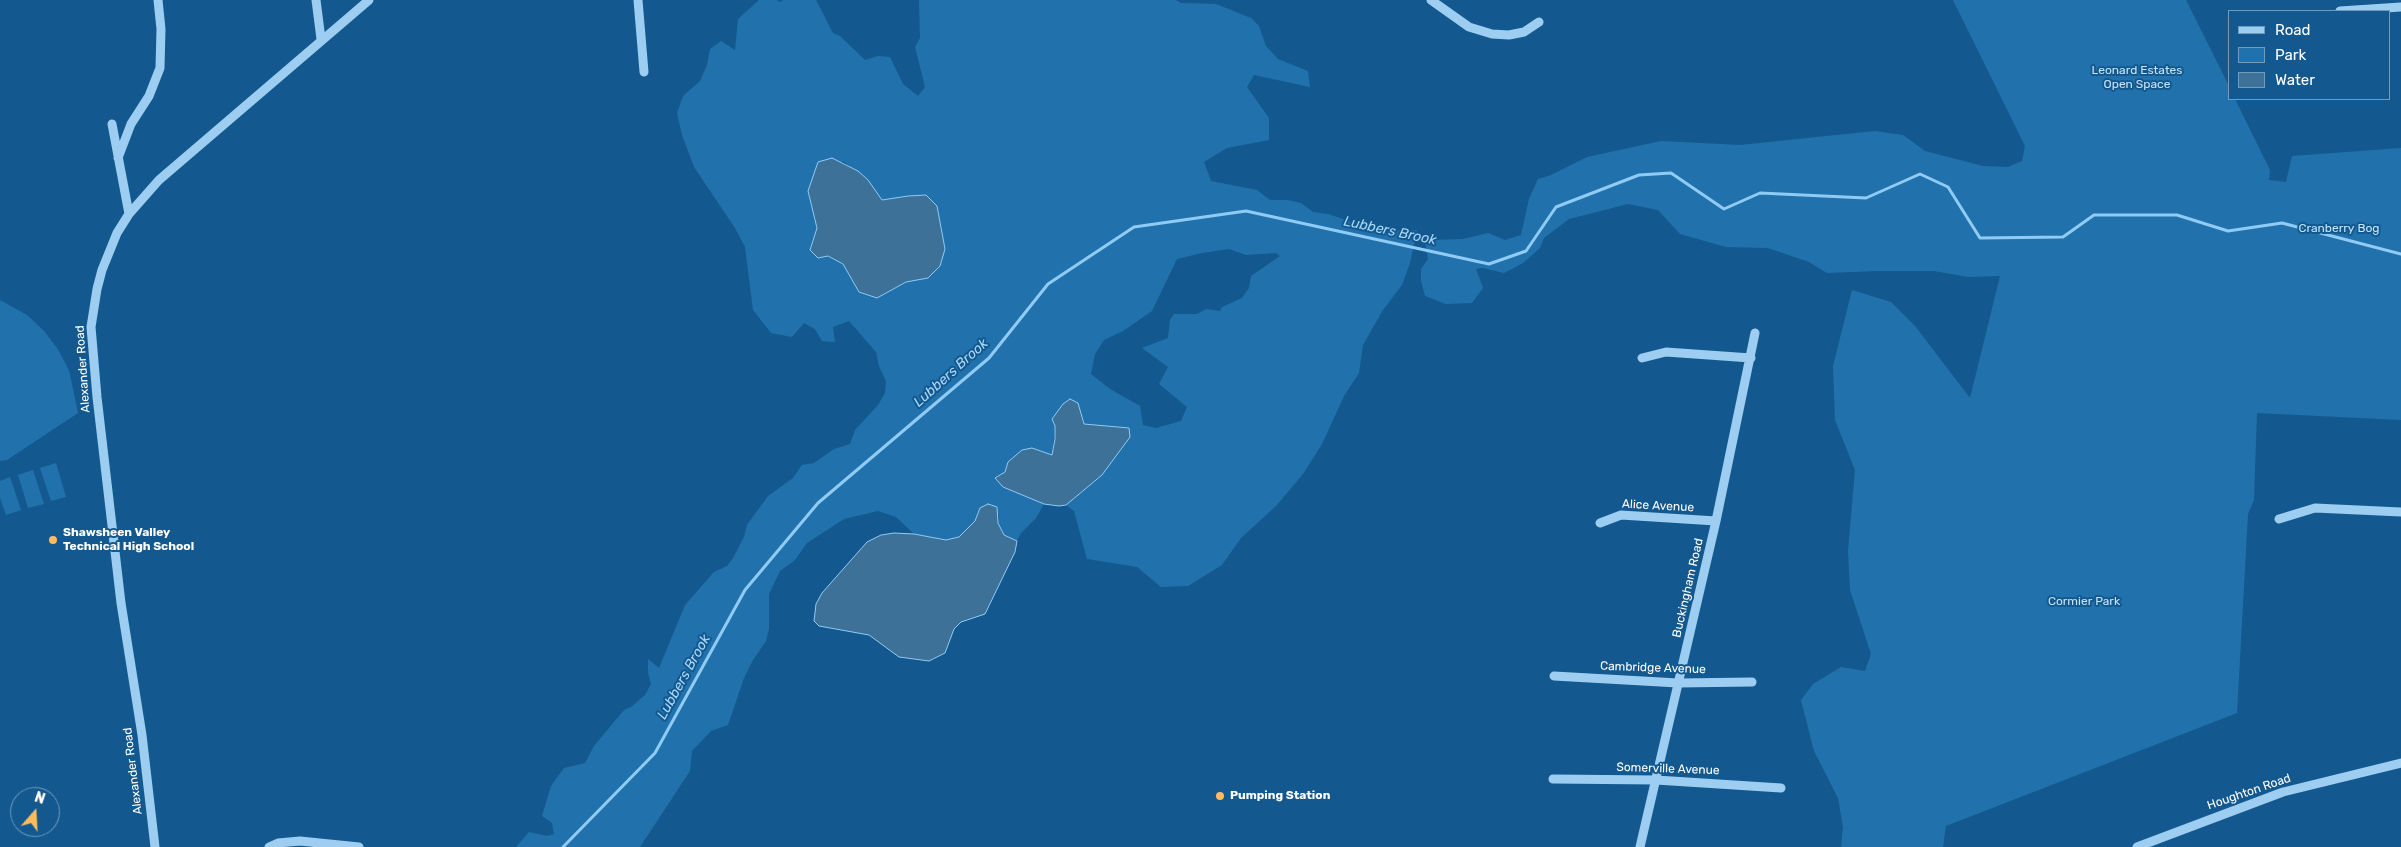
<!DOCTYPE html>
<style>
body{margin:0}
#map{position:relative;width:2401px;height:847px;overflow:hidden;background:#13598f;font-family:Rubik,sans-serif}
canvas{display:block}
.legend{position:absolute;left:2228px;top:10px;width:162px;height:90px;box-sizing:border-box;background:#13598f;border:1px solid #719bbc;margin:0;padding:6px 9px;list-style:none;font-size:15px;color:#fff}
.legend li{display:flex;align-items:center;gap:10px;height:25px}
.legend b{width:25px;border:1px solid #719bbc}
.north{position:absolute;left:10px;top:787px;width:50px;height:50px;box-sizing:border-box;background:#13598f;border:1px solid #719bbc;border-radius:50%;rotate:19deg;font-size:14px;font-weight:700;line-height:20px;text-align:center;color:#fff}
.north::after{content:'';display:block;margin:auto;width:18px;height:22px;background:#ffbb5e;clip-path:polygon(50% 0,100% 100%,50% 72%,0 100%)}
</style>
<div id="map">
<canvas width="2401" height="847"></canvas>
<ul class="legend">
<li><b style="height:6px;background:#9dcef1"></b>Road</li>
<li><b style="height:14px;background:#2172ac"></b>Park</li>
<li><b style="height:14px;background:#3e7198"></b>Water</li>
</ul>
<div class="north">N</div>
</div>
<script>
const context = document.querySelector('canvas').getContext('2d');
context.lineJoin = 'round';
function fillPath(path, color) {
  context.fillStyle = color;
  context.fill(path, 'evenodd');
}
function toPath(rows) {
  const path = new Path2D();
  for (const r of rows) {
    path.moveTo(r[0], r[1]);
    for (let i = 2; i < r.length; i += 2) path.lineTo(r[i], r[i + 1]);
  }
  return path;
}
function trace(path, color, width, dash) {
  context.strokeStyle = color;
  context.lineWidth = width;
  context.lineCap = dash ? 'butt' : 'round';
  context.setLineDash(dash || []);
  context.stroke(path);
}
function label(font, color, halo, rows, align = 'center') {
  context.font = font + ' Rubik,sans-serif';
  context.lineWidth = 4;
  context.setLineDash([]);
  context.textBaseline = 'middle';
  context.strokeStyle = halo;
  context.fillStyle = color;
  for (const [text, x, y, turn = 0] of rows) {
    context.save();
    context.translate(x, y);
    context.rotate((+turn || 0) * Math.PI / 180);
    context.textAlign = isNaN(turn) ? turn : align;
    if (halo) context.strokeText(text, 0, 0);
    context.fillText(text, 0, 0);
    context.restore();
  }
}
const green = toPath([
 [759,0,776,0,781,2,783,0,816,0,833,33,840,36,865,60,878,56,890,57,903,84,918,96,925,87,915,47,920,38,919,0,1176,0,1181,3,1216,4,1251,18,1259,26,1266,46,1278,59,1308,71,1310,87,1254,75,1247,87,1269,118,1269,140,1227,148,1204,162,1211,181,1257,190,1270,200,1288,200,1301,203,1313,212,1328,214,1355,223,1394,230,1417,230,1410,263,1402,285,1383,310,1363,345,1359,373,1344,396,1322,444,1303,474,1276,506,1241,538,1222,565,1188,586,1161,587,1137,567,1087,559,1074,511,1066,505,1102,475,1129,428,1084,424,1078,403,1055,426,1052,455,1042,452,1008,462,1005,472,996,478,1003,487,1044,504,1036,518,1021,533,1017,541,1004,535,998,523,999,515,980,508,975,521,959,537,946,540,914,534,896,517,878,511,844,519,807,543,795,560,780,571,769,594,769,629,766,641,753,660,744,678,728,725,711,731,692,751,690,771,640,847,516,847,529,832,547,836,554,834,552,823,542,816,551,786,564,768,585,763,594,746,624,710,631,707,645,695,651,684,648,672,648,659,659,668,685,605,714,572,727,566,733,558,744,537,747,525,768,496,793,478,802,465,814,463,834,449,850,444,855,430,878,405,885,393,886,381,879,366,876,352,849,321,833,327,835,342,822,341,815,329,804,323,792,337,771,333,753,310,745,247,735,228,694,167,682,135,677,113,683,96,700,81,707,65,710,49,721,41,735,50,738,19],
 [843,161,867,180,882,200,908,196,928,278,906,282,877,298,859,292,843,264,828,256,810,250,817,228,808,191],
 [1229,249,1246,255,1276,253,1280,256,1251,276,1249,288,1242,298,1222,307,1220,311,1206,309,1197,314,1174,314,1170,320,1168,338,1142,348,1168,367,1159,384,1187,407,1181,421,1156,428,1143,425,1140,406,1110,389,1091,374,1095,354,1104,340,1123,331,1152,311,1177,259,1202,253],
 [1953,0,2186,0,2230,88,2230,99,2235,99,2270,170,2269,180,2286,182,2292,156,2401,148,2401,420,2257,413,2254,500,2248,514,2237,713,1946,826,1943,847,1841,847,1843,827,1838,798,1814,751,1801,700,1813,684,1841,667,1865,671,1871,654,1850,590,1848,551,1855,470,1835,420,1833,366,1852,290,1891,302,1915,326,1970,398,2000,276,1968,277,1934,271,1877,271,1827,273,1809,262,1768,248,1726,247,1680,234,1658,210,1628,204,1569,219,1544,238,1540,248,1523,263,1504,273,1483,268,1476,269,1483,288,1472,303,1446,304,1425,296,1421,281,1421,269,1428,259,1425,242,1433,240,1463,239,1488,233,1505,240,1521,235,1529,199,1538,179,1551,175,1587,157,1661,141,1740,145,1875,131,1903,135,1925,151,1983,166,2008,167,2022,161,2025,146],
 [0,300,27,315,44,331,57,348,69,370,78,413,7,460,0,461],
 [56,463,66,497,51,501,40,468],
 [33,470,44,504,28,508,18,475],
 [10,477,21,510,6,515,0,498,0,481]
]);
const water = toPath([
 [832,158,858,171,868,180,882,200,908,196,926,195,937,206,945,249,940,266,928,278,906,282,877,298,859,292,843,264,828,256,818,258,810,250,817,228,808,191,818,162,832,158],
 [1070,399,1078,403,1084,424,1129,428,1130,437,1102,475,1066,505,1059,506,1044,504,1003,487,995,478,1005,472,1008,462,1022,450,1032,448,1052,455,1055,439,1055,426,1052,419,1063,404,1070,399],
 [988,504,997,507,998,523,1004,535,1017,541,1015,552,985,614,961,622,954,629,945,653,929,661,899,657,869,635,819,626,814,621,816,604,822,593,867,542,881,535,894,533,914,534,946,540,959,537,975,521,980,508,988,504]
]);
const stream = toPath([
 [563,847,655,753,745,590,818,503,989,358,1048,284,1134,227,1246,211,1489,264,1526,251,1556,207,1639,175,1671,173,1724,209,1760,193,1866,198,1920,174,1948,187,1980,238,2063,237,2094,215,2177,215,2228,231,2282,223,2401,254]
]);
const minor = toPath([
 [316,0,321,39],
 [638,0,644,72],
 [1431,0,1469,27,1492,34,1509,35,1524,32,1539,22],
 [2340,11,2401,7],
 [112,124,129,214],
 [118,158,131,124,149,96,160,68,161,29,158,0],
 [1642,358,1666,352,1751,358],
 [2279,519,2315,508,2401,512],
 [1600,523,1621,515,1716,521],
 [1554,676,1678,683,1752,682],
 [1553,779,1656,780,1781,788],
 [155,847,142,735,121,603,97,397,91,327,97,289,102,270,117,233,129,214,159,180,369,0],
 [269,847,278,843,300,841,359,847],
 [1640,847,1716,521,1755,333],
 [2137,847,2283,792,2401,763]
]);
const markers = [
 [53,540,5,"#ffbb5e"],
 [1220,796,5,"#ffbb5e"]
];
const parkNames = [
 ["Leonard Estates",2137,71],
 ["Open Space",2137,85],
 ["Cranberry Bog",2339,229],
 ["Cormier Park",2084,602]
];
const streetNames = [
 ["Alexander Road",83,369,-94],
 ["Alice Avenue",1658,506,3],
 ["Buckingham Road",1688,588,-77],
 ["Cambridge Avenue",1653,668,2],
 ["Somerville Avenue",1668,769,2],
 ["Alexander Road",133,771,-97],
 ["Houghton Road",2249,792,-19]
];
const poiNames = [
 ["Shawsheen Valley",63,533],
 ["Technical High School",63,547],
 ["Pumping Station",1230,796]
];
const waterNames = [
 ["Lubbers Brook",1390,231,12],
 ["Lubbers Brook",951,373,-42],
 ["Lubbers Brook",684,677,-61]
];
fillPath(green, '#2172ac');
fillPath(water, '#3e7198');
trace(water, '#8fcbf5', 1);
trace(stream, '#8fcbf5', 3);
trace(minor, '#9dcef1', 9);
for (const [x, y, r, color] of markers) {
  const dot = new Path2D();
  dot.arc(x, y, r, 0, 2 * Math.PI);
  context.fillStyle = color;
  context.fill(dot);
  trace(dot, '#13598f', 2);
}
label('12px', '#c4e5fc', '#13598f', parkNames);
label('12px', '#fff', '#13598f', streetNames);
label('bold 12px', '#fff', '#13598f', poiNames, 'left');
label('italic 14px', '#a9d8f9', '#13598f', waterNames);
</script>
